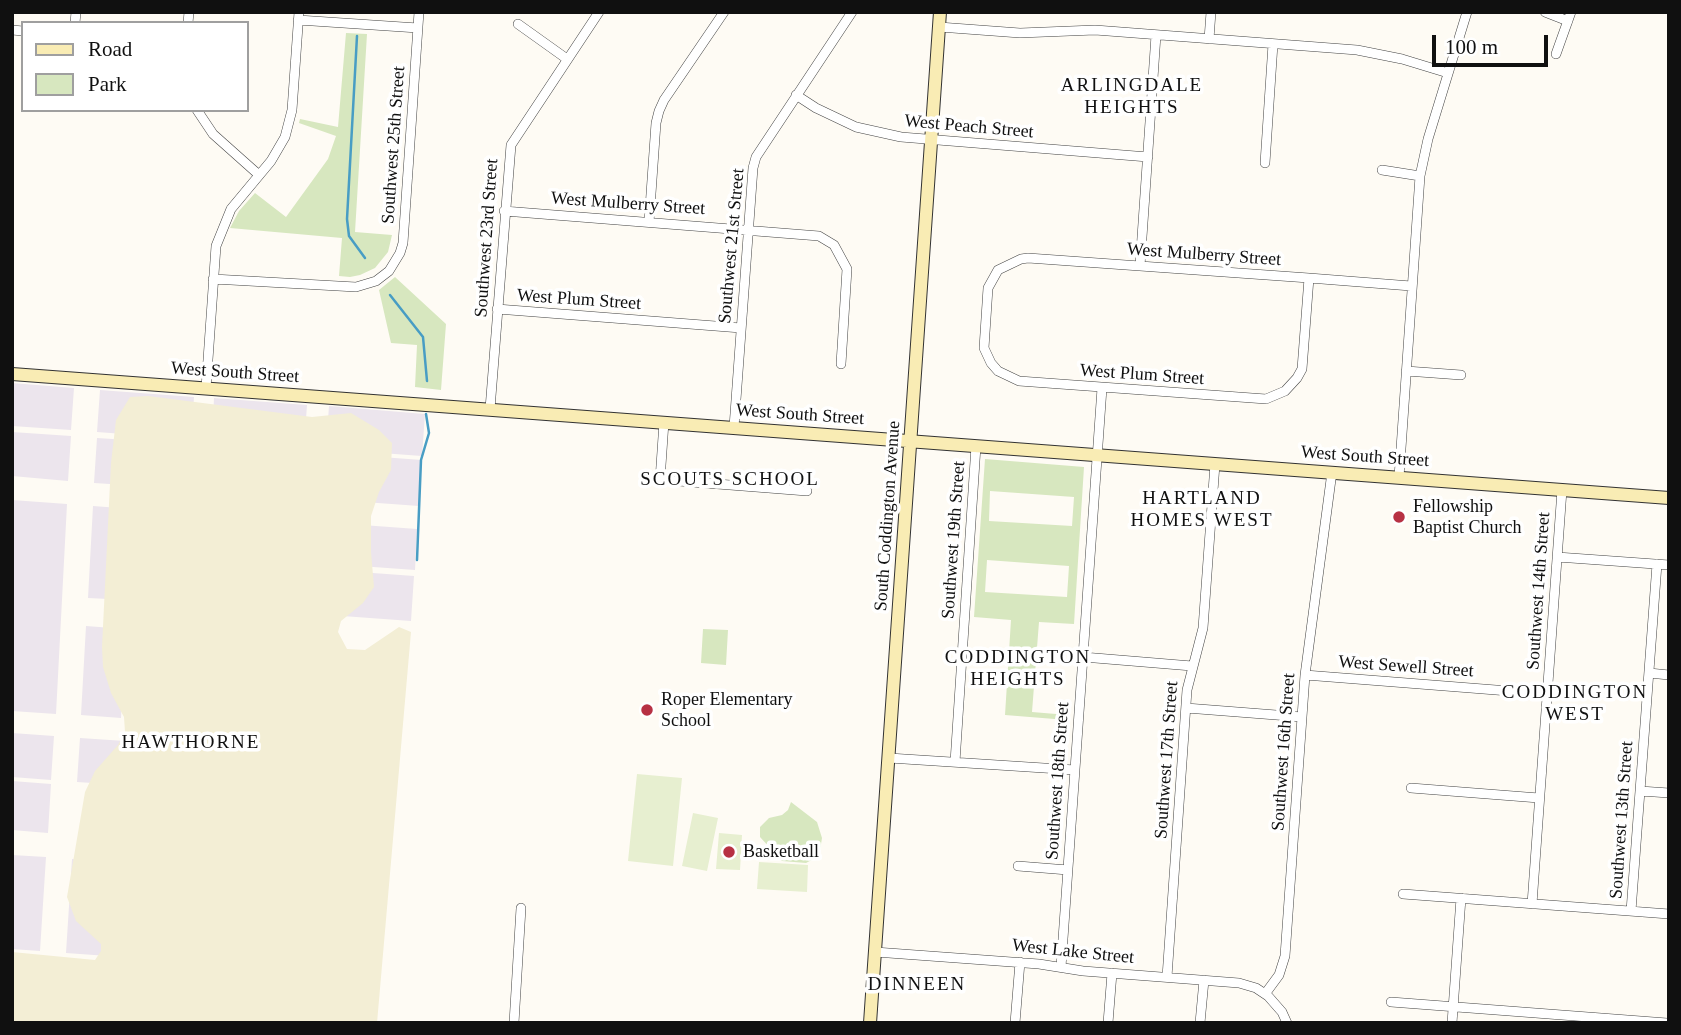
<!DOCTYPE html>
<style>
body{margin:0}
#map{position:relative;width:1681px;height:1035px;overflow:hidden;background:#fefbf4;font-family:Georgia,serif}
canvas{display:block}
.frame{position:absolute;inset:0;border:14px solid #101010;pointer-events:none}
.legend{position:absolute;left:21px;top:21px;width:228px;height:91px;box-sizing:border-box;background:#fff;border:2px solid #9f9f9f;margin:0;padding:9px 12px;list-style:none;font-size:21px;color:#101010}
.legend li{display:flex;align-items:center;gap:14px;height:35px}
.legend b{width:35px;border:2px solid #9f9f9f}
.scale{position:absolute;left:1432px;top:35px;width:116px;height:32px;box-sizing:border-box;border:4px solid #101010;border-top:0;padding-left:9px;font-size:21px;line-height:24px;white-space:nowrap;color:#101010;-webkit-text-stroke:5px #fff;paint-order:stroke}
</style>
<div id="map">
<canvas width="1681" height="1035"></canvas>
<div class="frame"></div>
<ul class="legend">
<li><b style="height:9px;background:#f9ecb4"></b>Road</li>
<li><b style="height:19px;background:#d7e7bf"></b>Park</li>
</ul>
<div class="scale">100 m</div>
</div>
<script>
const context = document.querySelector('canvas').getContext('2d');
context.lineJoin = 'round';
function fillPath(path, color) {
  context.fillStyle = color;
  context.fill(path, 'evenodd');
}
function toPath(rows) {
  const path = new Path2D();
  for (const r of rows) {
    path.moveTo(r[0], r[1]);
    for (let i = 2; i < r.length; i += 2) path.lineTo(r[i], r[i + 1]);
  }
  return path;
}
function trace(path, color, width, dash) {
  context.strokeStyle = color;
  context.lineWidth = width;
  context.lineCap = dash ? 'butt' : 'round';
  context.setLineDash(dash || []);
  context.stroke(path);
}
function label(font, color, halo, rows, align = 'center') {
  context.font = font + ' Georgia,serif';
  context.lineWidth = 7;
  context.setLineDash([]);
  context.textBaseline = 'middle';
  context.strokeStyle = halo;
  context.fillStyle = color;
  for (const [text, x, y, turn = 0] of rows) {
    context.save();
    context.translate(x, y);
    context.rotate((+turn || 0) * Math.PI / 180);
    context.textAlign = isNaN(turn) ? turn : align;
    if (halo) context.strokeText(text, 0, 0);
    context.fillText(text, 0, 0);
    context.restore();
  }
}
const industrial = toPath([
 [12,383,74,388,71,430,12,426],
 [100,390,194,397,191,439,97,432],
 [214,398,307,405,304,447,212,440],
 [329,406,425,414,422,456,326,449],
 [12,432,71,436,68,481,12,476],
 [97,438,191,444,188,489,94,483],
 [326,453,422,460,419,506,323,499],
 [12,500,67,504,56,714,12,711],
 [93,506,133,509,128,600,88,598],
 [321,522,417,529,415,570,318,563],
 [318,569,414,576,411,621,315,614],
 [86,626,126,629,121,718,81,715],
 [12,733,54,736,51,780,12,777],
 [80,738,170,744,168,788,77,782],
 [12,781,51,784,48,833,12,830],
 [12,855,46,857,40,951,12,949],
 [72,859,113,862,108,956,66,953]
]);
const farmland = toPath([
 [148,396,312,417,351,413,379,430,392,443,391,470,379,492,371,516,371,552,374,587,363,603,341,621,338,632,347,649,365,650,399,627,411,632,377,1023,12,1023,12,952,95,960,101,951,101,944,76,921,67,897,85,792,95,771,118,745,125,732,124,717,111,693,103,667,102,647,111,463,116,420,130,397]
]);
const green = toPath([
 [346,33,367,34,355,232,392,235,388,252,375,268,360,275,350,277,339,276,342,238,230,228,239,211,255,193,286,217,328,159,336,136,299,123,300,119,338,127],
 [395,277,446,324,441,390,415,387,417,345,391,343,379,290],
 [985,459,1084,467,1074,624,1039,622,1032,712,1068,715,1067,720,1005,715,1011,620,974,617],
 [990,491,1074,497,1072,526,989,521],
 [987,560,1069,566,1067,597,985,592],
 [703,629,728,630,726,665,701,663],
 [791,802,817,822,822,838,819,856,806,863,782,861,760,837,760,827,769,818,782,815,788,810]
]);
const pitch = toPath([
 [637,774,682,778,673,866,628,861],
 [693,813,718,818,707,871,682,866],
 [719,833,742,835,740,870,716,869],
 [759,862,808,865,807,892,757,889]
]);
const stream = toPath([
 [357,36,347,219,349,236,365,258],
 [390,295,423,337,427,381],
 [417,560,421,460,429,433,426,414]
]);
const street = toPath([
 [1545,12,1568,21],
 [298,20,418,28],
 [75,23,76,12],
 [188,23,189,12],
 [518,24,567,59],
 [939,27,1020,33,1095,30,1357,50,1402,59,1448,73],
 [12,30,23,31],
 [1209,39,1211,12],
 [1556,54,1571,12],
 [796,95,816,108,856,127,901,137,1148,157],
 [197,110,213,134,259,175],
 [1265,163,1273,44],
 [1382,170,1420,176],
 [504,211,819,236,834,245,847,269,841,364],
 [649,222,656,123,659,111,664,100,724,12],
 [1140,266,1156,35],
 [1309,278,1302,369,1297,378,1285,391,1266,399,1019,381,998,371,991,363,984,348,988,288,998,270,1021,259,1028,258,1140,266,1309,278,1411,286],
 [213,279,356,287,376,281,389,271,400,253,403,243,419,12],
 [497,309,741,328],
 [1406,371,1461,375],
 [206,388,216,246,231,209,271,161,285,137,292,110,299,12],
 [490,409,511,145,599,12],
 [734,427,753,168,756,157,852,12],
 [1399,477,1420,176,1428,139,1467,12],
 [653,479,807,491],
 [660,480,664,422],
 [1557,557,1669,565],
 [1083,657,1192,666],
 [1649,673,1669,675],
 [1305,675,1547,694],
 [1186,708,1302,717],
 [889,758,1075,770],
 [955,762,976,446],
 [1411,788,1539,798],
 [1640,791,1669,793],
 [1018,866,1068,870],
 [1403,894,1669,914],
 [1532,904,1562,490],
 [1631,911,1657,564],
 [875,952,1039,964,1083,971,1239,983,1256,988,1268,996,1282,1012,1287,1023],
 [1061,967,1102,388],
 [1167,977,1187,690,1203,628,1215,464],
 [1265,994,1279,975,1285,956,1305,675,1332,472],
 [1391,1002,1667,1023],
 [514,1023,521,908],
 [1015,1023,1020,962],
 [1108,1023,1112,973],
 [1200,1023,1204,980],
 [1452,1023,1461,898]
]);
const secondary = toPath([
 [12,374,1669,498],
 [870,1023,940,12]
]);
const markers = [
 [1399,517,7,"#b73143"],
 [647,710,7,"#b73143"],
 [729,852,7,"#b73143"]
];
const streetNames = [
 ["West Peach Street",969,127,5],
 ["Southwest 25th Street",394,145,-86],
 ["West Mulberry Street",628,204,4],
 ["Southwest 23rd Street",487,238,-86],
 ["Southwest 21st Street",732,246,-85],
 ["West Mulberry Street",1204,255,4],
 ["West Plum Street",579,300,4],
 ["West South Street",235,373,4],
 ["West Plum Street",1142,375,4],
 ["West South Street",800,415,4],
 ["West South Street",1365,457,4],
 ["South Coddington Avenue",888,516,-86],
 ["Southwest 19th Street",954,540,-86],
 ["Southwest 14th Street",1539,591,-86],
 ["West Sewell Street",1406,667,4],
 ["Southwest 16th Street",1284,752,-86],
 ["Southwest 17th Street",1167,760,-86],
 ["Southwest 18th Street",1058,781,-86],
 ["Southwest 13th Street",1622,820,-86],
 ["West Lake Street",1073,952,6]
];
const poiNames = [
 ["Fellowship",1413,507],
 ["Baptist Church",1413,528],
 ["Roper Elementary",661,700],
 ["School",661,721],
 ["Basketball",743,852]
];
const neighbourhoodNames = [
 ["ARLINGDALE",1132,86],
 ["HEIGHTS",1132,108],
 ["SCOUTS SCHOOL",730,480],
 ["HARTLAND",1202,499],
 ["HOMES WEST",1202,521],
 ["CODDINGTON",1018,658],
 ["HEIGHTS",1018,680],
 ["CODDINGTON",1575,693],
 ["WEST",1575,715],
 ["HAWTHORNE",191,743],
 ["DINNEEN",917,985]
];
fillPath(industrial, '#ece5ed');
fillPath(farmland, '#f3eed5');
fillPath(green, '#d7e7bf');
fillPath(pitch, '#e7efd0');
trace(stream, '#489dc4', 2.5);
trace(street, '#434343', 10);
trace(secondary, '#323232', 14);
trace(street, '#fff', 9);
trace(secondary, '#f9ecb4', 12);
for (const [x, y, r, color] of markers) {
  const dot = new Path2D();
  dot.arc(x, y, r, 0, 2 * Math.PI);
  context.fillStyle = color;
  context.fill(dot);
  trace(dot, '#fff', 2.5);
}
label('18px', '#101010', '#fff', streetNames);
label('18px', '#101010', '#fff', poiNames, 'left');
context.letterSpacing = '2px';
label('19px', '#101010', '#fff', neighbourhoodNames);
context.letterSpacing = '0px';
</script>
